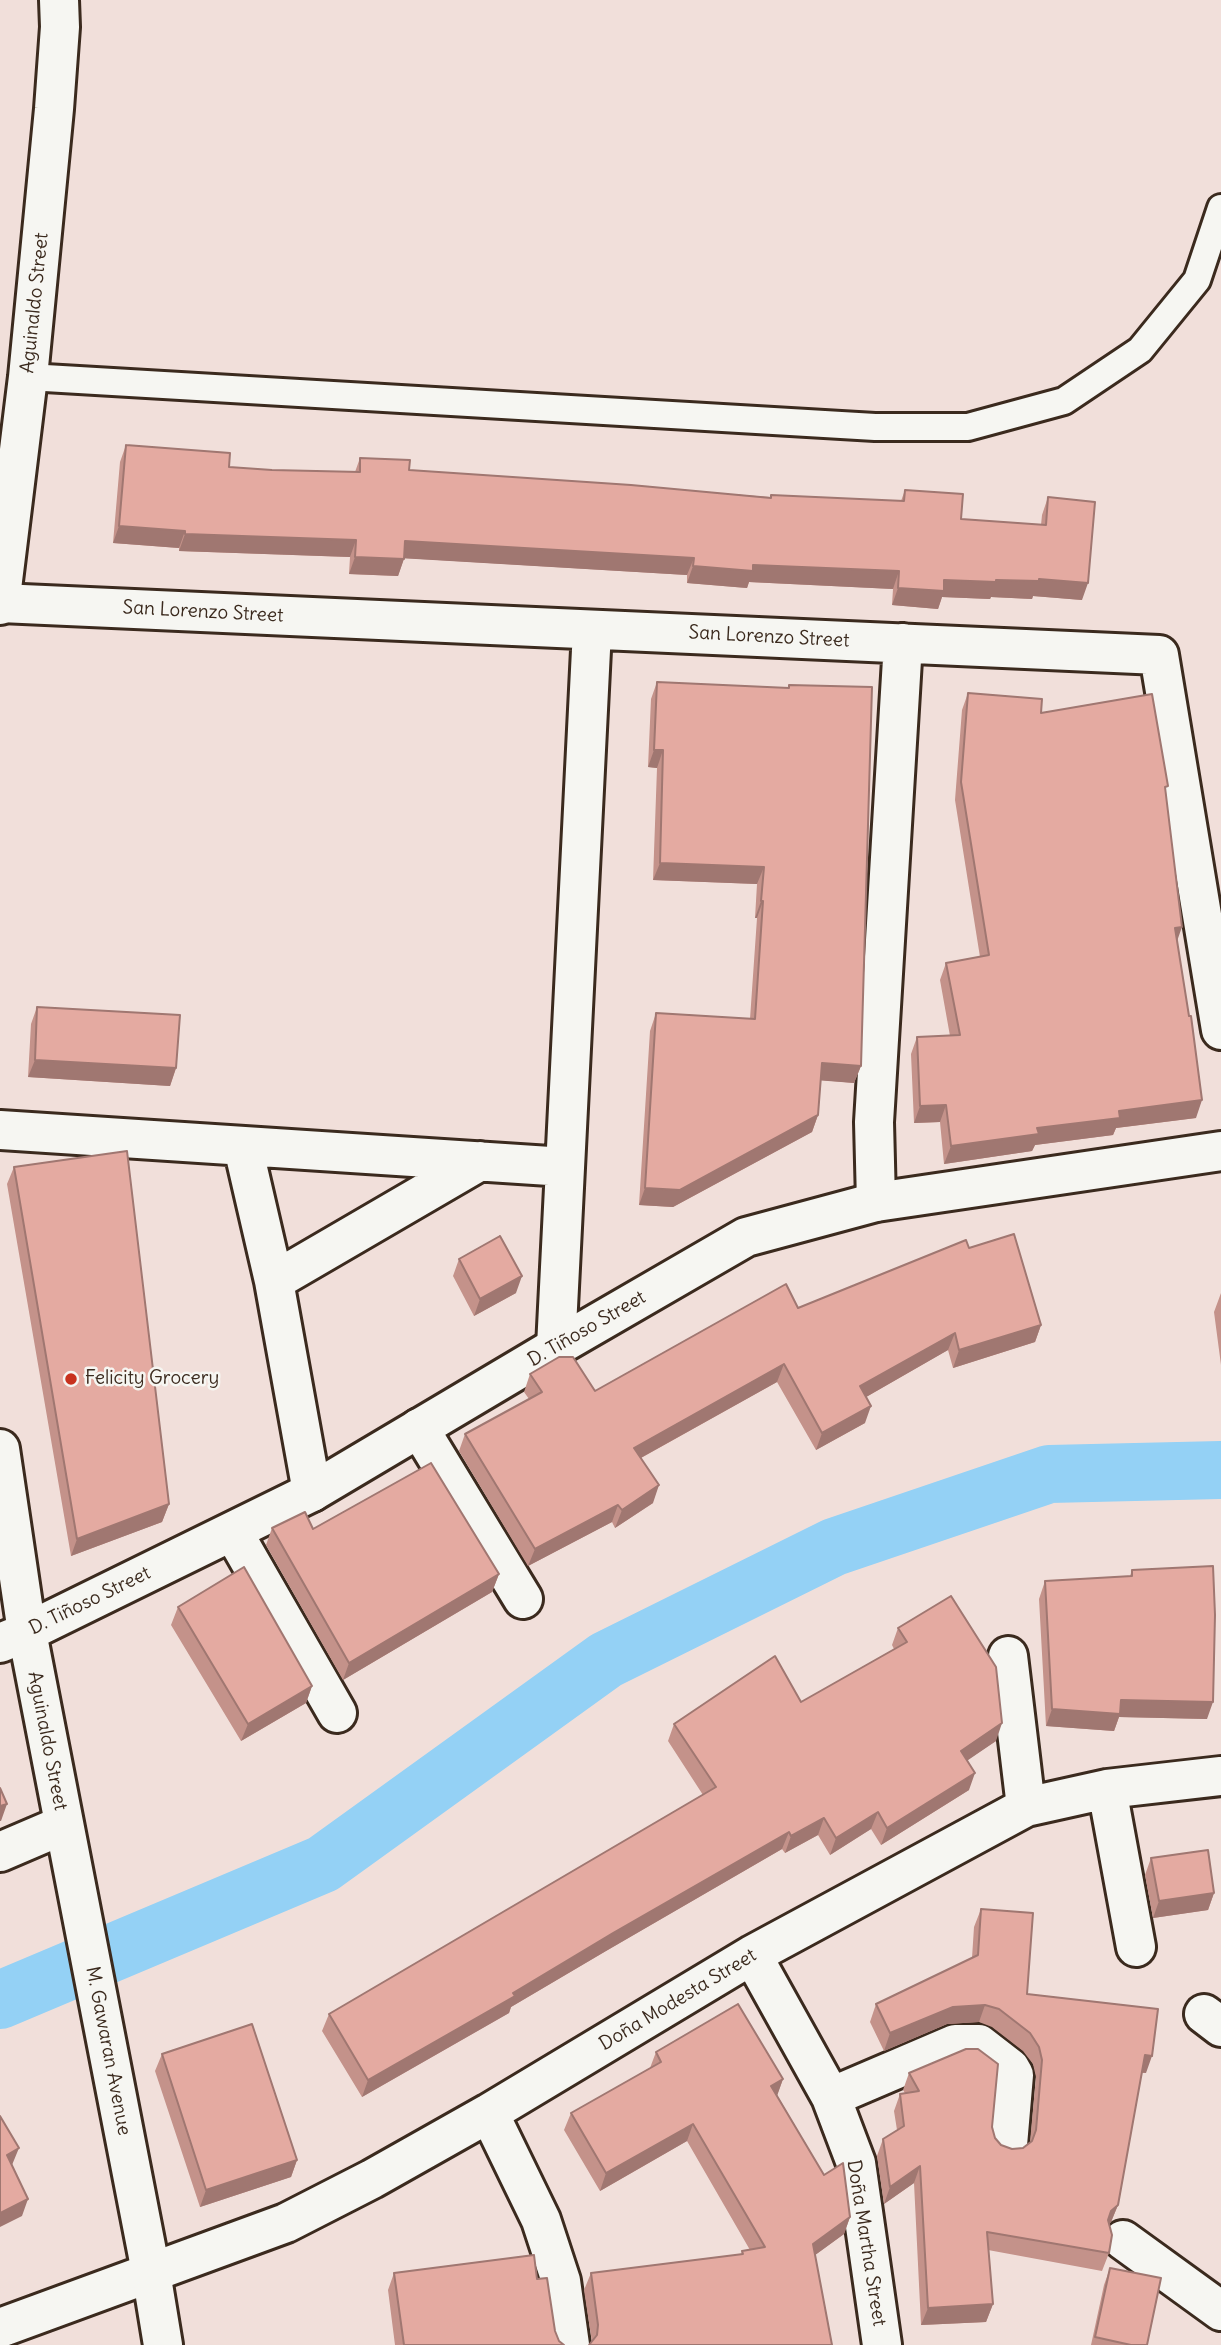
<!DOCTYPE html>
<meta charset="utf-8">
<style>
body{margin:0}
canvas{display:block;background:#f1dfda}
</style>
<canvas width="1221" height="2345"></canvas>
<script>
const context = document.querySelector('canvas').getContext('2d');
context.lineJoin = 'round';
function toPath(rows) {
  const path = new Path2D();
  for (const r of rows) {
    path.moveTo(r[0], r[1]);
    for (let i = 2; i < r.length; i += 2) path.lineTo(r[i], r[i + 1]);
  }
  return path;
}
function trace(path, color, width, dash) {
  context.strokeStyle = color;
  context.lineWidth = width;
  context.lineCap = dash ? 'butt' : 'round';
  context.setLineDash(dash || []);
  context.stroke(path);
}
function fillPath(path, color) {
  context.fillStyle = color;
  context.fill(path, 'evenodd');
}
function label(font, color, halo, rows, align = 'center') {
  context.font = font + ' Delius,sans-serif';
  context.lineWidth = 5;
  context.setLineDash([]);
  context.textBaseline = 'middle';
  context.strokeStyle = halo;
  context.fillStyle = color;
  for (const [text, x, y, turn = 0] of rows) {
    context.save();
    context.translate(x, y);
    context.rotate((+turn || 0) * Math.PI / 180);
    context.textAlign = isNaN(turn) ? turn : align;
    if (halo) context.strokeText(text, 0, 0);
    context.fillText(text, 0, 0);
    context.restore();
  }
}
const canal = toPath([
 [0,2000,323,1864,606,1660,834,1547,1049,1474,1221,1470]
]);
const service = toPath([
 [28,377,875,427,968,427,1064,401,1140,350,1197,280,1221,208]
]);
const minor = toPath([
 [0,603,1159,655,1221,1030],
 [0,1130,565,1167],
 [243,1147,274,1281,312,1492],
 [876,1202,874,1122,903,643],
 [274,1281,480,1161],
 [556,1347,592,630],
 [419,1428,523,1599],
 [233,1532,337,1713],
 [0,1643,27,1632],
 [1008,1656,1026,1807],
 [1107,1789,1136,1947],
 [752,1955,831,2097,856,2163,882,2345],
 [1204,2014,1221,2027],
 [831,2097,955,2044,979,2044,1010,2068,1014,2075,1008,2145],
 [489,2113,541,2220,561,2281,570,2345],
 [1123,2240,1221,2311],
 [0,2328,286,2223,372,2179,489,2113,752,1955,1026,1807,1107,1789,1221,1776]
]);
const tertiary = toPath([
 [0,605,28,377,54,109,60,27,59,0],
 [0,1449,27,1632,151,2272,163,2345],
 [27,1632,312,1492,556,1347,746,1237,876,1202,1221,1151],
 [0,1852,63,1825]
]);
const wall = toPath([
 [126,445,229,467,272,470,355,472,360,458,409,470,770,497,771,495,901,501,905,490,961,519,1041,525,1042,515,1048,497,1082,600,1033,596,1032,599,991,597,990,599,942,597,938,609,892,605,893,589,749,582,747,588,687,583,687,575,404,558,398,576,349,574,350,557,179,551,179,548,113,543,120,462],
 [657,682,788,688,789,685,861,1066,854,1083,821,1080,818,1115,812,1132,673,1207,639,1205,650,1031,656,1013,750,1019,757,918,755,918,757,884,653,880,657,768,648,767,651,699],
 [968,693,1041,713,1166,792,1177,941,1196,1118,1116,1128,1113,1135,1035,1145,1032,1151,944,1164,940,1122,914,1123,911,1054,917,1037,950,1036,940,980,946,963,980,957,955,800,962,710],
 [37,1007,176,1068,170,1086,28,1077,31,1024],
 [14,1167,169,1504,162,1522,71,1556,7,1184],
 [969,1248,1041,1325,1035,1342,953,1368,948,1350,866,1397,865,1423,816,1450,777,1382,641,1458,653,1503,615,1528,612,1522,528,1566,459,1451,465,1434,529,1399,524,1392,530,1374,595,1391,798,1308],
 [459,1259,516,1293,474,1316,453,1276],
 [1221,1293,1221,1365,1214,1312],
 [272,1528,313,1529,499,1574,492,1592,343,1680,266,1545],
 [1132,1570,1207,1719,1119,1717,1114,1731,1046,1726,1039,1599,1045,1581,1130,1576],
 [178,1607,312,1686,306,1703,241,1741,171,1625],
 [898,1628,996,1741,967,1760,969,1790,881,1845,871,1829,830,1855,818,1835,785,1853,782,1849,606,1951,511,2007,509,2013,362,2097,322,2031,329,2014,703,1795,668,1741,674,1724,801,1702,894,1649,892,1645],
 [1151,1858,1214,1893,1208,1910,1153,1918,1145,1875],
 [981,1909,1027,1994,1146,2073,1142,2073,1118,2205,1111,2222,1109,2224,1109,2253,1102,2271,988,2250,993,2304,986,2322,921,2325,914,2183,884,2204,877,2156,883,2139,897,2130,894,2111,900,2094,905,2093,903,2090,909,2073,992,2127,995,2138,1001,2145,1012,2149,1023,2148,1030,2142,1036,2077,1033,2064,1023,2051,992,2027,979,2022,947,2024,884,2051,870,2022,876,2004,972,1958,974,1927],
 [656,2052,783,2079,777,2095,824,2175,850,2217,844,2234,815,2255,590,2345,592,2342,584,2290,591,2273,741,2255,742,2251,750,2250,687,2141,600,2191,564,2130,571,2113,650,2068],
 [162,2054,297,2160,291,2177,200,2207,155,2071],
 [1110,2268,1147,2345,1091,2345,1104,2285],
 [394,2273,537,2279,555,2331,559,2341,564,2345,395,2345,388,2290]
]);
const shadedWall = toPath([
 [119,526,185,531,179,548,113,543],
 [185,534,356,540,350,557,179,551],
 [405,541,694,558,687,575,399,558],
 [355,557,404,559,398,576,349,574],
 [753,565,899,571,893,589,749,582,747,588,687,583,693,566],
 [1039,579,1088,583,1082,600,1033,596,1032,599,991,597,990,599,942,597,938,609,892,605,898,588,944,580],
 [654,750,663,750,657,768,648,767],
 [660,863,764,867,757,884,653,880],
 [761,901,763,901,757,918,755,918],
 [1182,927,1176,944,1175,928],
 [35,1060,176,1068,170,1086,28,1077],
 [822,1063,861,1066,854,1083,815,1080],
 [1202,1100,1196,1118,1116,1128,1113,1135,1035,1145,1032,1151,944,1164,951,1146,1119,1111],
 [946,1105,940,1122,914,1123,920,1106],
 [818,1115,812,1132,673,1207,639,1205,645,1188],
 [522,1276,516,1293,474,1316,480,1299],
 [1041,1325,1035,1342,953,1368,959,1350],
 [955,1333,948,1350,854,1404,860,1386],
 [784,1364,777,1382,628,1465,634,1448],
 [871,1406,865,1423,816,1450,822,1433],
 [659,1485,653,1503,615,1528,622,1510],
 [169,1504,162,1522,71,1556,77,1539],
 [618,1505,612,1522,528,1566,535,1549],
 [499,1574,492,1592,343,1680,349,1663],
 [312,1686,306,1703,241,1741,248,1724],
 [1121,1700,1213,1702,1207,1719,1119,1717,1114,1731,1046,1726,1052,1709],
 [1002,1723,996,1741,955,1769,961,1751],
 [975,1773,969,1790,881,1845,887,1828],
 [7,1804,1,1821,0,1821,0,1806],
 [878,1812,871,1829,830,1855,836,1838],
 [824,1818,818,1835,785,1853,791,1836],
 [789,1832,782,1849,606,1951,511,2007,509,2013,362,2097,368,2080,613,1933],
 [1214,1893,1208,1910,1153,1918,1159,1901],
 [985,2005,979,2022,947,2024,884,2051,890,2033,953,2007],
 [1145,2055,1152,2056,1146,2073,1139,2072],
 [783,2079,777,2096,771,2086],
 [693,2124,687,2141,600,2191,606,2173],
 [19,2148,12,2165,7,2155],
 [297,2160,291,2177,200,2207,206,2190],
 [920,2166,914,2183,884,2204,890,2187],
 [28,2199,22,2216,0,2227,0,2213],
 [1118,2205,1111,2222,1105,2228,1111,2211],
 [850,2217,844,2234,807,2261,813,2244],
 [993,2304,986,2322,921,2325,928,2308]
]);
const building = toPath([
 [126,445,230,453,229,467,272,470,360,472,360,458,410,460,409,470,631,485,771,498,771,495,904,501,905,490,963,494,961,519,1046,525,1048,497,1095,502,1088,583,1039,579,1039,581,996,580,996,582,944,580,944,591,898,588,899,571,753,565,753,571,693,566,694,558,405,541,404,559,355,557,356,540,185,534,185,531,119,526,126,445],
 [657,682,789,688,789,685,872,687,861,1066,822,1063,818,1115,680,1190,645,1188,656,1013,755,1019,763,901,761,901,764,867,660,863,663,750,654,750,657,682],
 [968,693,1042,699,1041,713,1152,694,1168,786,1165,787,1182,927,1175,928,1189,1016,1191,1016,1202,1100,1119,1111,1120,1118,1037,1128,1039,1134,951,1146,946,1105,920,1106,917,1037,960,1035,946,963,989,955,961,782,968,693],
 [37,1007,180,1015,176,1068,35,1060,37,1007],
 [127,1151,169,1504,77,1539,14,1167,127,1151],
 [1014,1234,1041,1325,959,1350,955,1333,860,1386,871,1406,822,1433,784,1364,634,1448,659,1485,622,1510,618,1505,535,1549,465,1434,542,1392,530,1374,559,1357,573,1357,595,1391,786,1284,798,1308,966,1240,969,1248,1014,1234],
 [500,1236,522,1276,480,1299,459,1259,500,1236],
 [431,1463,499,1574,349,1663,272,1528,305,1512,313,1529,431,1463],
 [1213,1566,1215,1615,1213,1702,1121,1700,1120,1714,1052,1709,1045,1581,1132,1576,1132,1570,1213,1566],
 [244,1567,312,1686,248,1724,178,1607,244,1567],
 [951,1596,996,1667,1002,1723,961,1751,975,1773,887,1828,878,1812,836,1838,824,1818,791,1836,789,1832,613,1933,513,1993,515,1996,368,2080,329,2014,716,1787,674,1724,775,1656,801,1702,907,1642,898,1628,951,1596],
 [0,1788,7,1804,0,1806,0,1788],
 [1208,1850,1214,1893,1159,1901,1151,1858,1208,1850],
 [981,1909,1033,1913,1027,1994,1158,2009,1152,2056,1145,2055,1118,2205,1111,2211,1108,2220,1112,2235,1109,2253,987,2232,993,2304,928,2308,920,2166,890,2187,883,2139,904,2126,900,2094,919,2091,909,2073,966,2049,978,2049,998,2064,992,2127,995,2138,1001,2145,1012,2149,1023,2148,1032,2141,1036,2130,1042,2060,1039,2047,1030,2033,999,2009,985,2005,953,2007,890,2033,876,2004,978,1955,981,1909],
 [738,2004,783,2079,771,2086,824,2175,843,2163,850,2217,813,2244,832,2345,589,2345,597,2335,598,2325,591,2273,743,2254,742,2251,765,2247,693,2124,606,2173,571,2113,661,2062,656,2052,738,2004],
 [252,2024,297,2160,206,2190,162,2054,252,2024],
 [0,2116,19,2148,7,2155,28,2199,0,2213,0,2116],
 [534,2255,537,2279,547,2278,555,2331,559,2341,564,2345,404,2345,394,2273,534,2255],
 [1110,2268,1161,2278,1147,2345,1131,2345,1095,2337,1110,2268]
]);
const markers = [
 [71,1379,7,"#c8321e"]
];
const streetNames = [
 ["Aguinaldo Street",35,303,-84],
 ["San Lorenzo Street",203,612,3],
 ["San Lorenzo Street",769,637,3],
 ["D. Tiñoso Street",587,1329,-30],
 ["D. Tiñoso Street",90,1601,-26],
 ["Aguinaldo Street",47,1741,79],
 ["Doña Modesta Street",678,2000,-31],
 ["M. Gawaran Avenue",108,2051,79],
 ["Doña Martha Street",866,2243,81]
];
const poiNames = [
 ["Felicity Grocery",85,1379]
];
trace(canal, '#94d1f5', 58);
trace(service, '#3b2a1e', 32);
trace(minor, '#3b2a1e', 44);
trace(tertiary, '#3b2a1e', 44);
trace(service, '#f6f6f2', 26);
trace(minor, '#f6f6f2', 38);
trace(tertiary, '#f6f6f2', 38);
fillPath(wall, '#c4928a');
fillPath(shadedWall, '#a07771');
fillPath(building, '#e4aaa1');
trace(building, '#a07771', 2);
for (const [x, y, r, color] of markers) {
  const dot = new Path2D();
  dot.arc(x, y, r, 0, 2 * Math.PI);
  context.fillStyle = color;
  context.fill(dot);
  trace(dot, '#f6f6f2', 2.5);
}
label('19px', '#3b2a1e', '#f6f6f2', streetNames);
label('19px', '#3b2a1e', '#f6f6f2', poiNames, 'left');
</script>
